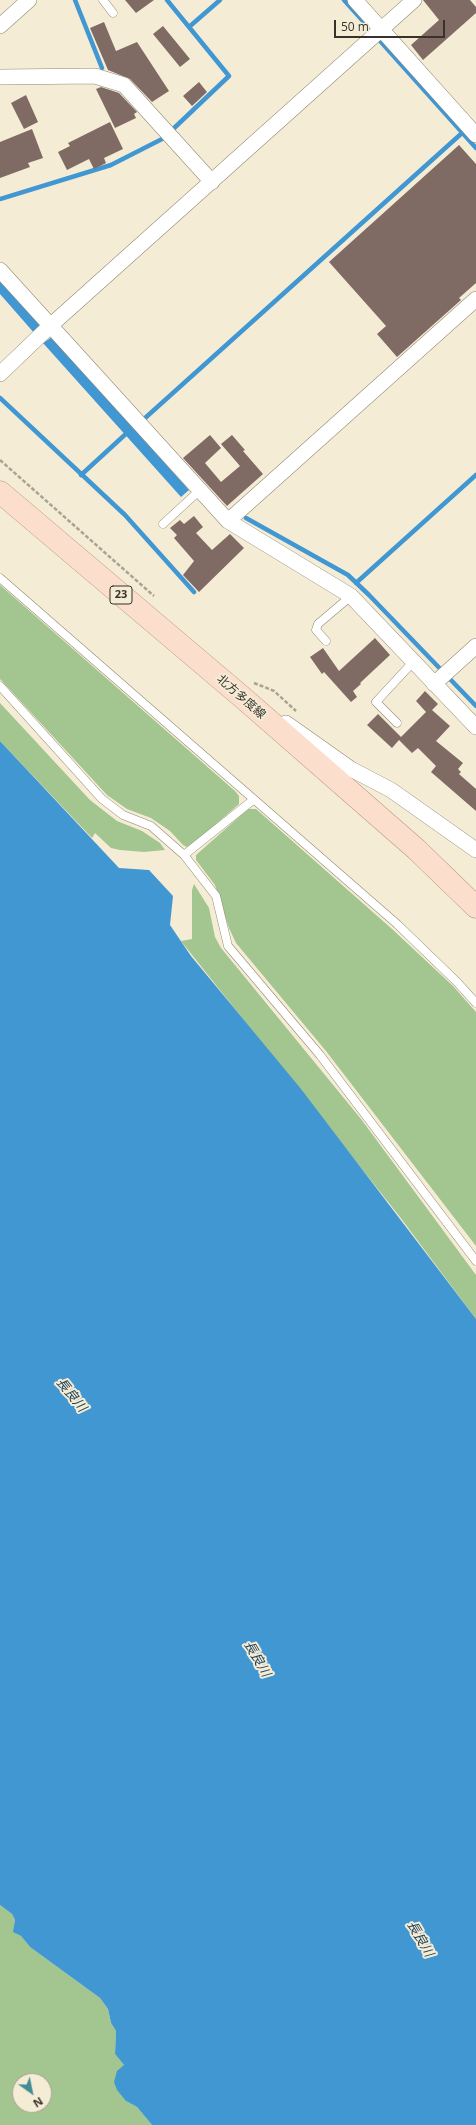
<!DOCTYPE html>
<meta charset="utf-8">
<style>
body{margin:0}
#map{position:relative;width:476px;height:2125px;overflow:hidden;background:#f5ecd6;font-family:"Open Sans",sans-serif}
canvas{display:block}
.north{position:absolute;left:12px;top:2073px;width:40px;height:40px;box-sizing:border-box;background:#f5ecd6;border:1px solid #a9a292;border-radius:50%;rotate:147deg;font-size:11px;font-weight:700;line-height:16px;text-align:center;color:#37332b}
.north::after{content:'';display:block;margin:auto;width:14px;height:18px;background:#458c94;clip-path:polygon(50% 0,100% 100%,50% 72%,0 100%)}
.scale{position:absolute;left:334px;top:20px;width:111px;height:18px;box-sizing:border-box;border:2px solid #37332b;border-top:0;padding-left:5px;font-size:12px;line-height:14px;white-space:nowrap;color:#37332b;-webkit-text-stroke:3px #f5ecd6;paint-order:stroke}
</style>
<div id="map">
<canvas width="476" height="2125"></canvas>
<div class="north">N</div>
<div class="scale">50 m</div>
</div>
<script>
const context = document.querySelector('canvas').getContext('2d');
context.lineJoin = 'round';
function fillPath(path, color) {
  context.fillStyle = color;
  context.fill(path, 'evenodd');
}
function toPath(rows) {
  const path = new Path2D();
  for (const r of rows) {
    path.moveTo(r[0], r[1]);
    for (let i = 2; i < r.length; i += 2) path.lineTo(r[i], r[i + 1]);
  }
  return path;
}
function trace(path, color, width, dash) {
  context.strokeStyle = color;
  context.lineWidth = width;
  context.lineCap = dash ? 'butt' : 'round';
  context.setLineDash(dash || []);
  context.stroke(path);
}
function label(font, color, halo, rows, align = 'center') {
  context.font = font + ' "Open Sans","Noto Sans JP",sans-serif';
  context.lineWidth = 4;
  context.setLineDash([]);
  context.textBaseline = 'middle';
  context.strokeStyle = halo;
  context.fillStyle = color;
  for (const [text, x, y, turn = 0] of rows) {
    context.save();
    context.translate(x, y);
    context.rotate((+turn || 0) * Math.PI / 180);
    context.textAlign = isNaN(turn) ? turn : align;
    if (halo) context.strokeText(text, 0, 0);
    context.fillText(text, 0, 0);
    context.restore();
  }
}
const green = toPath([
 [0,585,235,791,239,796,239,804,192,845,187,847,183,845,170,831,151,818,127,809,107,795,0,679],
 [0,703,90,800,117,821,142,831,160,843,165,850,144,852,120,850,111,848,95,833,92,838,0,741],
 [248,809,256,809,392,929,453,986,476,1012,476,1246,326,1051,236,943,229,928,215,885,196,860,196,855],
 [194,884,209,908,215,937,221,948,361,1119,476,1275,476,1319,400,1217,181,941,192,939,192,890],
 [0,1905,12,1914,15,1920,14,1932,21,1936,30,1947,100,1998,108,2009,111,2023,116,2031,115,2054,124,2065,126,2101,137,2107,152,2125,0,2125],
 [20,2081,44,2081,44,2105,20,2105]
]);
const water = toPath([
 [0,278,42,326,35,334,0,294],
 [52,337,189,490,181,497,43,343],
 [0,741,119,868,149,870,173,896,170,925,191,956,301,1089,476,1319,476,2125,152,2125,137,2107,126,2101,117,2090,114,2082,117,2071,124,2065,115,2054,116,2031,111,2023,108,2009,100,1998,30,1947,21,1936,13,1932,15,1920,12,1914,0,1905]
]);
const stream = toPath([
 [75,0,102,68],
 [167,0,189,27],
 [344,0,371,30],
 [381,42,476,148],
 [171,131,229,76,189,27,220,0],
 [0,199,111,165,164,138],
 [0,398,125,515,194,592],
 [144,419,462,133],
 [81,475,129,431],
 [246,518,348,575,369,595,476,706],
 [356,583,476,475]
]);
const building = toPath([
 [125,0,154,0,136,13],
 [423,0,470,0,476,7,476,13,423,60,411,45,439,20],
 [104,22,116,51,137,42,169,91,152,102,130,79,108,70,90,28],
 [163,26,190,59,180,67,153,34],
 [199,82,207,92,192,106,183,96],
 [101,87,119,93,137,112,134,114,136,118,115,128,96,89],
 [26,95,38,122,24,129,11,103],
 [110,122,123,149,104,158,106,163,94,169,89,159,67,170,58,152,70,146,68,143],
 [32,129,43,158,28,163,30,167,0,178,0,142],
 [459,145,476,164,476,283,459,298,461,300,397,357,377,334,386,326,329,262],
 [210,435,221,448,205,463,221,482,240,466,221,444,232,435,245,450,243,451,263,474,227,506,183,458],
 [194,516,203,527,196,533,212,550,230,534,244,548,199,592,183,575,194,561,174,538,177,535,170,528,180,520,184,524],
 [375,638,390,655,360,683,361,684,353,691,357,697,351,702,324,672,322,674,310,657,323,648,339,671],
 [425,691,438,704,432,710,450,726,436,741,463,763,458,769,461,772,459,774,476,789,476,811,431,772,436,766,418,748,412,753,399,740,392,748,367,725,378,714,401,737,426,712,416,701]
]);
const path = toPath([
 [0,460,154,596],
 [254,683,274,691,296,711]
]);
const service = toPath([
 [103,0,113,13],
 [163,524,200,490],
 [0,578,397,924,457,982,476,1003],
 [326,641,316,630,318,624,351,596],
 [0,686,102,799,123,815,151,826,184,855,216,896,228,946,320,1055,476,1261],
 [397,723,376,702,413,662],
 [184,855,253,800]
]);
const minor = toPath([
 [355,0,476,135],
 [0,26,29,0],
 [0,77,95,76,124,85,212,182],
 [0,270,228,521,351,596,476,727],
 [0,374,50,326,414,0],
 [228,521,476,299],
 [434,684,476,646],
 [286,723,351,769,391,790,476,850]
]);
const primary = toPath([
 [0,492,242,697,416,849,476,907]
]);
const shields = [
 [121,595,22]
];
const shieldNames = [
 ["23",121,595]
];
const streetNames = [
 ["北方多度線",241,697,41]
];
const waterNames = [
 ["長良川",71,1395,51],
 ["長良川",257,1659,60],
 ["長良川",420,1939,60]
];
fillPath(green, '#a3c58f');
fillPath(water, '#4197d1');
trace(stream, '#4197d1', 4.5);
fillPath(building, '#806a64');
trace(service, '#918874', 9);
trace(minor, '#918874', 16);
trace(primary, '#b4947e', 23);
trace(path, '#aaa393', 2.5, [4, 2]);
trace(service, '#fff', 8);
trace(minor, '#fff', 15);
trace(primary, '#fbdfcc', 22);
for (const [x, y, w] of shields) {
  const box = new Path2D();
  box.roundRect(x - w / 2, y - 9, w, 18, 3);
  context.fillStyle = '#f5ecd6';
  context.fill(box);
  trace(box, '#37332b', 1);
}
label('bold 11px', '#37332b', null, shieldNames);
label('12px', '#37332b', '#f5ecd6', streetNames);
label('italic 13px', '#1b3f57', '#f5ecd6', waterNames);
</script>
